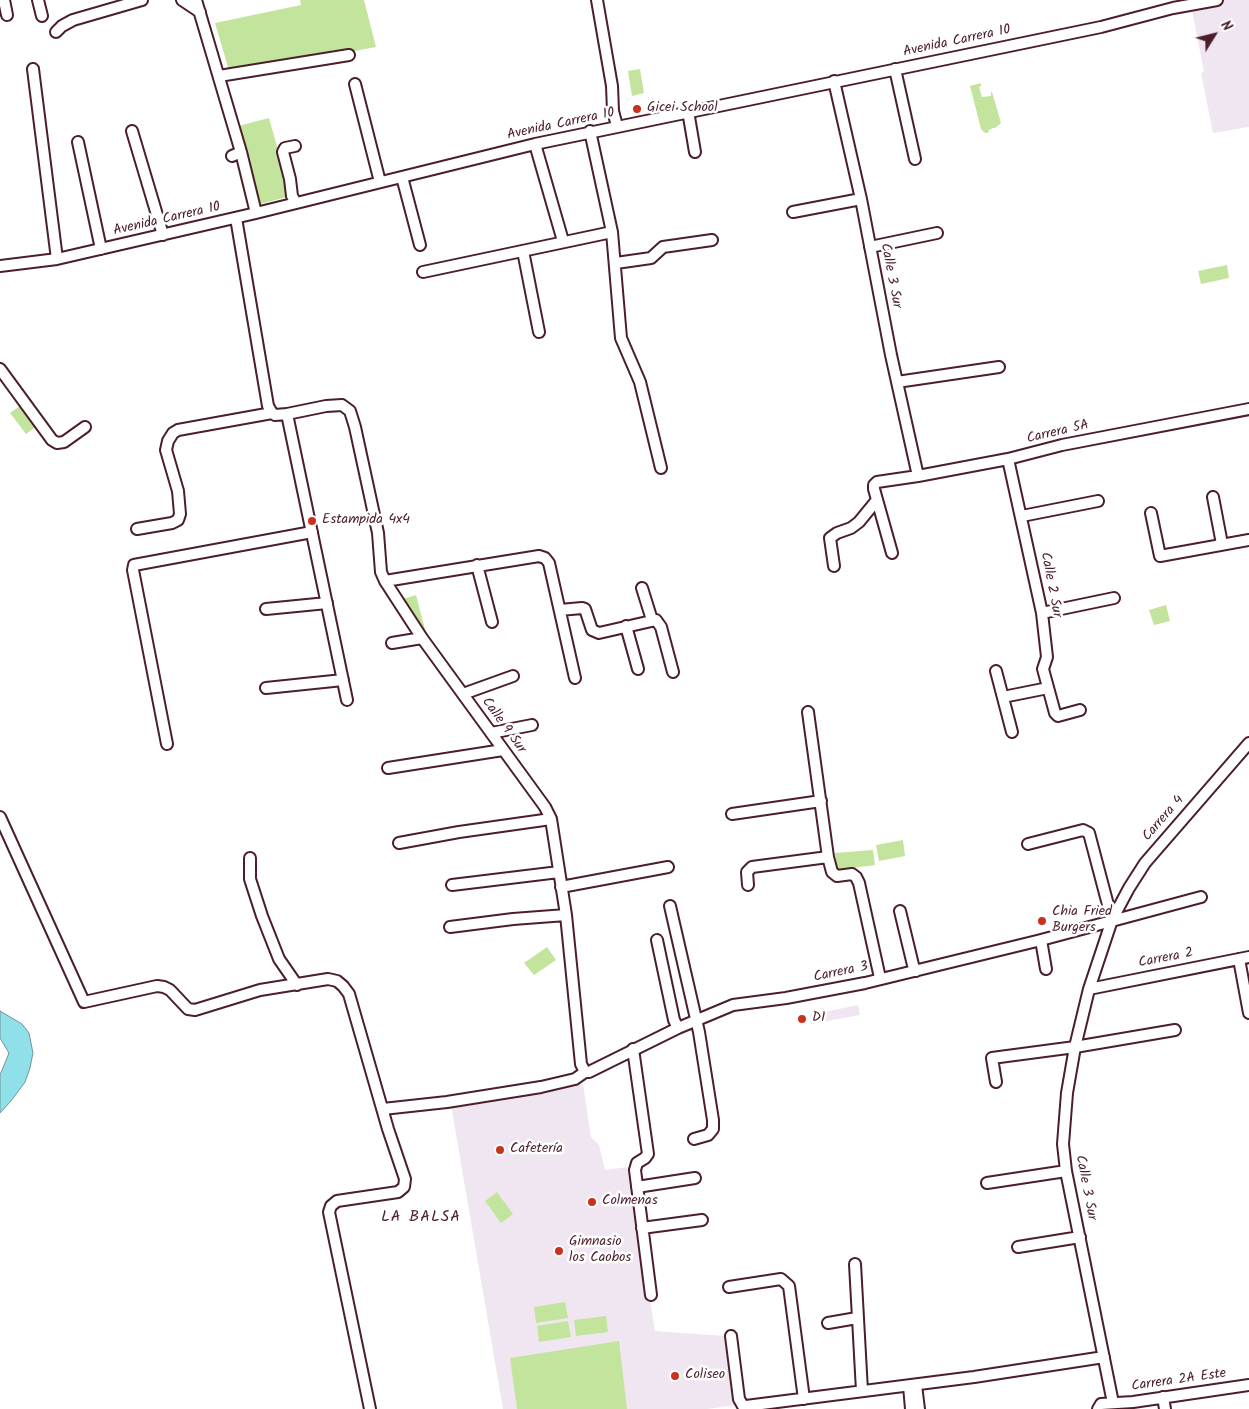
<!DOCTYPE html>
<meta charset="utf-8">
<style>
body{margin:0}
#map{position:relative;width:1249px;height:1409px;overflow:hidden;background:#fff;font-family:Kalam,sans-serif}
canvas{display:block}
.north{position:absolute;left:1189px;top:10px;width:50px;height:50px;-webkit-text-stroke:4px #fff;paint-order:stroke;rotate:54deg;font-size:14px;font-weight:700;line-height:20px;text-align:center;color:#4a1f2b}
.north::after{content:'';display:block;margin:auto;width:18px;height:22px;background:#4a1f2b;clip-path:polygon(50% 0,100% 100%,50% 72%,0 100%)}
</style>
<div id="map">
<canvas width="1249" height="1409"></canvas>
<div class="north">N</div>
</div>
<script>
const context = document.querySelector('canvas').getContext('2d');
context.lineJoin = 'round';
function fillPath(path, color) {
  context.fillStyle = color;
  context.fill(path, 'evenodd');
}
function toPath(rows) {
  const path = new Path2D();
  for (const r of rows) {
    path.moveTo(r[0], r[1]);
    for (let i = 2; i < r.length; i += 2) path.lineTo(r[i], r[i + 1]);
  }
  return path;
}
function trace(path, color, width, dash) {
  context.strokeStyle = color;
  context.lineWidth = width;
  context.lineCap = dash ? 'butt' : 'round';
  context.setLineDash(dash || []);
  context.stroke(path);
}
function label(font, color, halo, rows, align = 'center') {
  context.font = font + ' Kalam,sans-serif';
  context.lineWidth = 5;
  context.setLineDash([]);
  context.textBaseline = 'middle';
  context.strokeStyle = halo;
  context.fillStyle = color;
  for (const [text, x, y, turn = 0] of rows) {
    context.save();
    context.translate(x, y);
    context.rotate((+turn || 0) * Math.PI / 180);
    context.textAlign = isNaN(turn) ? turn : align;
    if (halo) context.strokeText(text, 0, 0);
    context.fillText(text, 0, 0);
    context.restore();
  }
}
const built = toPath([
 [1217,0,1249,0,1249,127,1213,133,1201,73,1204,72,1191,5],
 [858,1005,860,1015,811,1024,810,1015],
 [583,1084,591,1137,599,1145,605,1170,628,1167,655,1331,725,1336,737,1405,707,1409,503,1409,451,1105]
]);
const green = toPath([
 [300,0,364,0,376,47,230,74,215,23,301,5],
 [640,69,644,93,632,96,628,71],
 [981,83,981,86,979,87,982,97,991,96,991,92,992,92,1001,123,995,128,993,128,989,130,988,133,985,133,981,129,970,86],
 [269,118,291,196,260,204,238,126],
 [1227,265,1229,278,1201,284,1198,271],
 [23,404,38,425,26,434,10,413],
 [416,595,426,633,403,599],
 [1166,605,1170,621,1154,625,1149,610],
 [903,840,905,856,879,861,876,845],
 [873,850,875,865,837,870,835,853],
 [547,947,556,960,534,975,524,963],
 [497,1192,513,1214,501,1223,485,1201],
 [565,1302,568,1318,536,1323,534,1307],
 [606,1316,608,1332,576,1336,574,1320],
 [568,1321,571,1337,539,1342,537,1326],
 [619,1341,627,1409,517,1409,510,1358]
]);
const water = toPath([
 [0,1011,22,1024,29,1033,33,1053,30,1068,25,1082,11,1101,0,1113,0,1075,9,1053,0,1038,0,1011]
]);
const minor = toPath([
 [4,0,7,15],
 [38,0,42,16],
 [182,0,200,12],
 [196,0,241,152,256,213],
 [597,0,612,86,613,111,617,126],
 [56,32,62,26,73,20,142,0],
 [33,69,57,259],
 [895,69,915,159],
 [219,76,349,55],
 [834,81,861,199,891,355,918,476],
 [355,84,380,182],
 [688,111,695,152],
 [132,131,163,235],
 [590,131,612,232,621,338,640,382,661,468],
 [78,142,101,249],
 [535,144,563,241],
 [295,146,285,148,283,152,290,179,292,196,296,203],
 [232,156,241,152],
 [402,177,420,245],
 [793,212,861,199],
 [236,218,268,406,272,413],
 [870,247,937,233],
 [523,251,539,332],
 [616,263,651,258,663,247,712,240],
 [0,266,57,259,256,213,535,144,1101,27,1173,8,1217,0],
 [423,272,612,232],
 [0,369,52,440,57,443,64,442,85,427],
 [897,382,999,367],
 [287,414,347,700],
 [1008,459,1042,613,1047,657,1043,669,1055,713,1058,716,1080,710],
 [1213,497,1222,544],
 [1151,513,1160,556,1249,540],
 [1022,516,1098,501],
 [137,529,172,523,178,520,180,514,178,491,166,450,168,441,173,433,178,430,272,413,275,415,287,414,326,406,342,405,350,411,355,427,378,533,381,572,385,581,422,638,545,807,551,819,566,915,581,1064,585,1072],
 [892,553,874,489,874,485,877,482,918,476,1008,459,1062,445,1249,409],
 [477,565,492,622],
 [834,566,830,538,837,533,851,528,859,522,877,500],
 [385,581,539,556,545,558,549,563,575,678],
 [642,588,652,620],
 [266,609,327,603],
 [560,610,582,608,585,609,592,630,599,633,656,620,661,627,673,672],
 [1042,613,1114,598],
 [626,626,638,669],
 [392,643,422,638],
 [996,671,1012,732],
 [266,688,343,680],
 [463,694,513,676],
 [1003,697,1048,688],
 [808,712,828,857,832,872,837,876,852,874,856,877,859,883,880,978],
 [491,733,532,725],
 [167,744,133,570,134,565,312,532],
 [388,768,503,750],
 [732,814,821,801],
 [0,817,84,1002,157,986,164,987,170,990,188,1009,195,1010,260,990,328,979,337,981,343,986,349,994,388,1129,405,1179,404,1187,398,1192,337,1201,331,1206,329,1212,370,1409],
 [399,843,459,832,551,819],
 [1028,844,1083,830,1089,833,1112,920],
 [250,858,250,879,262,916,279,959,297,985],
 [452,885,559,872],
 [748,885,747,872,752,867,828,857],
 [561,887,668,867],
 [670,906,699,1032,713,1120,713,1129,708,1135,694,1139],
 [900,911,913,965,916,971],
 [450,927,513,919,566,915],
 [657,940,674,1020,678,1028],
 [1041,940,1046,969],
 [1239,959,1249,1013],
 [1089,989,1249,957],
 [633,1049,648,1154,645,1158,637,1163,635,1170,651,1295],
 [585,1072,589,1072,678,1028,733,1005,786,998,865,983,1041,940,1201,897],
 [996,1082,992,1058,1075,1047,1175,1030],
 [383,1109,447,1102,541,1087,575,1079,585,1072],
 [987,1183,1066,1171],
 [637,1187,695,1178],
 [642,1228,702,1220],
 [1018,1247,1080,1237],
 [855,1264,862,1391],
 [729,1287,781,1279,789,1286,804,1399],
 [828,1323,857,1318],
 [731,1336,739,1399,743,1406,746,1406,974,1377,1104,1357],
 [916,1385,919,1409],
 [909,1386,911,1409],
 [1163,1397,1165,1409],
 [1113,1403,1066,1171,1063,1144,1067,1093,1075,1047,1089,989,1112,920,1129,888,1145,863,1249,743],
 [1098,1409,1101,1404,1133,1402,1249,1385]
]);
const markers = [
 [637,109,5,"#c8321e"],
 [312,521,5,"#c8321e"],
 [1042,921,5,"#c8321e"],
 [802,1019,5,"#c8321e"],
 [500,1150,5,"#c8321e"],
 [592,1202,5,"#c8321e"],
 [559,1251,5,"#c8321e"],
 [675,1376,5,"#c8321e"]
];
const streetNames = [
 ["Avenida Carrera 10",957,42,-12],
 ["Avenida Carrera 10",561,125,-12],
 ["Avenida Carrera 10",167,220,-13],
 ["Calle 3 Sur",890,276,79],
 ["Carrera 5A",1058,433,-13],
 ["Calle 2 Sur",1050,585,79],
 ["Calle 9 Sur",503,726,54],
 ["Carrera 4",1164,819,-49],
 ["Carrera 2",1166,959,-11],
 ["Carrera 3",841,973,-12],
 ["Calle 3 Sur",1085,1188,79],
 ["Carrera 2A Este",1179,1381,-8]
];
const poiNames = [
 ["Gicei School",647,109],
 ["Estampida 4x4",322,521],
 ["Chia Fried",1052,913],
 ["Burgers",1052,929],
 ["D1",812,1019],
 ["Cafetería",510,1150],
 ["Colmenas",602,1202],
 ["Gimnasio",569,1243],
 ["los Caobos",569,1259],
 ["Coliseo",685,1376]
];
const quarterNames = [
 ["LA BALSA",421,1218]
];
fillPath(built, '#f0e6f2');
fillPath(green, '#c3e49c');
fillPath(water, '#8fe0e8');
trace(water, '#73939c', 1);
trace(minor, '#4a1f2b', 14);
trace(minor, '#fff', 10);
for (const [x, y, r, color] of markers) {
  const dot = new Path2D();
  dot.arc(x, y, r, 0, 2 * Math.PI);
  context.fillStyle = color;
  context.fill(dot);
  trace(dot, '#fff', 2);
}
label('14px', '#4a1f2b', '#fff', streetNames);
label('14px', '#4a1f2b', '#fff', poiNames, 'left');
context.letterSpacing = '1px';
label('16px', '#4a1f2b', '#fff', quarterNames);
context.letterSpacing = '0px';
</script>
